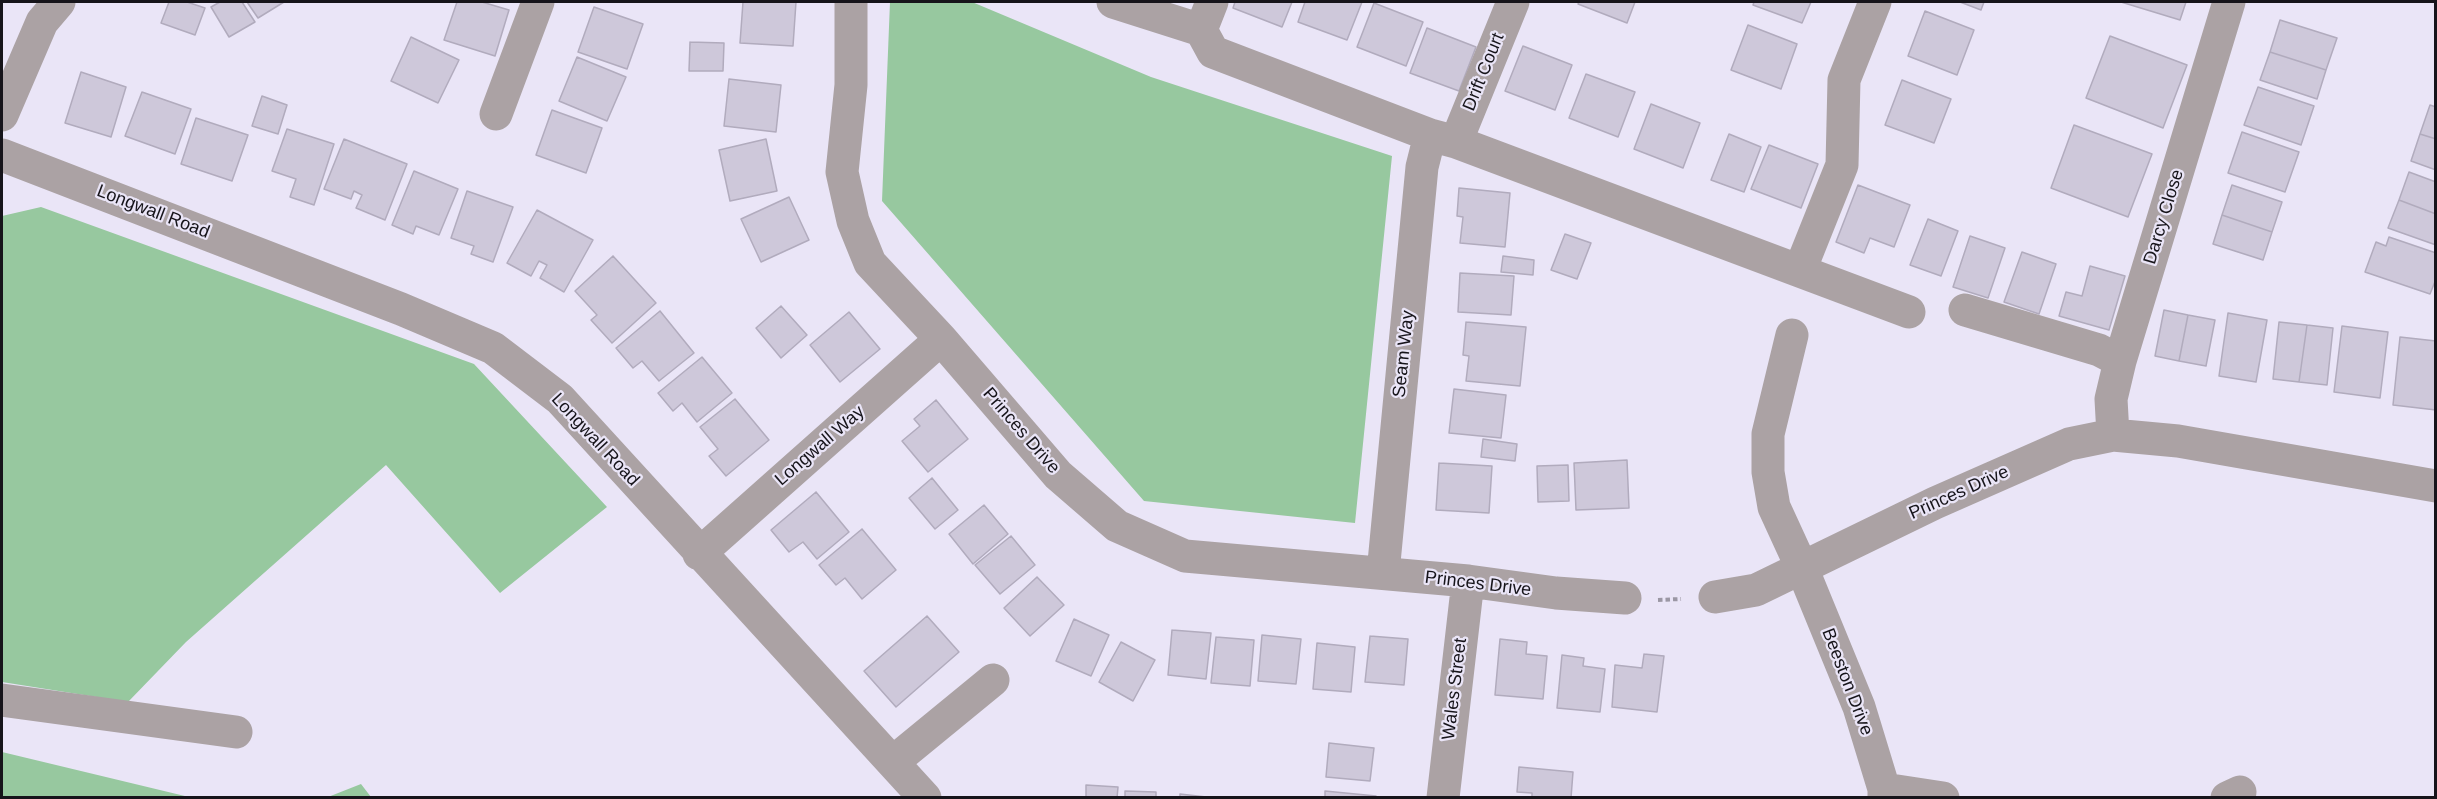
<!DOCTYPE html>
<style>
body{margin:0}
#map{position:relative;width:2437px;height:799px;overflow:hidden;background:#eae5f7;font-family:Arial,sans-serif}
canvas{display:block}
.frame{position:absolute;inset:0;border:3px solid #16141a;pointer-events:none}
</style>
<div id="map">
<canvas width="2437" height="799"></canvas>
<div class="frame"></div>
</div>
<script>
const context = document.querySelector('canvas').getContext('2d');
context.lineJoin = 'round';
function fillPath(path, color) {
  context.fillStyle = color;
  context.fill(path, 'evenodd');
}
function toPath(rows) {
  const path = new Path2D();
  for (const r of rows) {
    path.moveTo(r[0], r[1]);
    for (let i = 2; i < r.length; i += 2) path.lineTo(r[i], r[i + 1]);
  }
  return path;
}
function trace(path, color, width, dash) {
  context.strokeStyle = color;
  context.lineWidth = width;
  context.lineCap = dash ? 'butt' : 'round';
  context.setLineDash(dash || []);
  context.stroke(path);
}
function label(font, color, halo, rows, align = 'center') {
  context.font = font + ' Arial,sans-serif';
  context.lineWidth = 4.5;
  context.setLineDash([]);
  context.textBaseline = 'middle';
  context.strokeStyle = halo;
  context.fillStyle = color;
  for (const [text, x, y, turn = 0] of rows) {
    context.save();
    context.translate(x, y);
    context.rotate((+turn || 0) * Math.PI / 180);
    context.textAlign = isNaN(turn) ? turn : align;
    if (halo) context.strokeText(text, 0, 0);
    context.fillText(text, 0, 0);
    context.restore();
  }
}
const green = toPath([
 [890,2,972,2,1151,77,1392,156,1355,523,1144,501,882,201],
 [41,207,474,364,607,507,500,593,386,465,186,642,128,702,2,682,2,216],
 [2,752,189,797,2,797],
 [361,784,371,797,328,797]
]);
const building = toPath([
 [169,2,187,2,205,8,195,35,161,23,169,2],
 [220,2,242,2,255,22,229,37,211,7,220,2],
 [247,2,284,2,258,18,247,2],
 [457,2,482,2,509,10,495,56,444,40,457,2],
 [743,2,796,2,793,46,740,43,743,2],
 [1235,2,1292,2,1282,27,1233,8,1235,2],
 [1305,2,1362,2,1347,40,1298,22,1305,2],
 [1579,2,1635,2,1627,23,1578,4,1579,2],
 [1754,2,1811,2,1802,23,1753,5,1754,2],
 [1960,2,1984,2,1981,10,1960,2],
 [2121,2,2186,2,2180,20,2121,2],
 [1374,3,1423,22,1406,66,1357,47,1374,3],
 [594,7,643,24,627,69,578,52,594,7],
 [1925,11,1974,30,1957,75,1908,56,1925,11],
 [2280,20,2337,38,2326,70,2270,52,2280,20],
 [1748,25,1797,44,1781,89,1731,70,1748,25],
 [1427,28,1476,47,1459,91,1410,73,1427,28],
 [2110,36,2187,65,2163,128,2086,98,2110,36],
 [411,37,459,60,438,103,391,81,411,37],
 [690,42,724,43,723,71,689,71,690,42],
 [1523,46,1572,65,1555,110,1505,91,1523,46],
 [2270,52,2326,70,2317,99,2260,80,2270,52],
 [577,57,626,77,607,121,559,101,577,57],
 [81,72,126,87,111,137,65,123,81,72],
 [1586,74,1635,92,1618,137,1569,118,1586,74],
 [729,79,781,85,776,132,724,126,729,79],
 [1902,80,1951,99,1934,143,1885,125,1902,80],
 [2258,87,2314,106,2301,145,2244,125,2258,87],
 [142,92,191,109,175,154,125,136,142,92],
 [262,96,287,105,278,134,252,126,262,96],
 [1651,104,1700,123,1683,168,1634,149,1651,104],
 [2430,105,2436,107,2436,139,2420,134,2430,105],
 [552,110,602,128,586,173,536,155,552,110],
 [196,118,248,135,232,181,181,164,196,118],
 [2074,125,2152,154,2128,217,2051,188,2074,125],
 [287,129,334,144,314,205,290,197,296,179,272,171,287,129],
 [2242,132,2299,152,2285,192,2228,173,2242,132],
 [1729,134,1761,147,1744,192,1711,180,1729,134],
 [2420,134,2436,139,2436,170,2411,161,2420,134],
 [344,139,407,164,385,220,356,208,362,195,354,191,351,199,324,189,344,139],
 [766,139,777,191,730,201,719,150,766,139],
 [1769,145,1818,164,1801,208,1751,189,1769,145],
 [414,171,458,189,439,235,416,226,413,234,392,225,414,171],
 [2409,172,2436,182,2436,214,2399,200,2409,172],
 [1858,185,1910,205,1894,247,1870,238,1864,253,1836,242,1858,185],
 [2232,185,2282,202,2272,232,2222,215,2232,185],
 [1459,188,1510,193,1505,247,1460,243,1463,217,1457,216,1459,188],
 [467,191,513,207,493,262,471,254,474,246,451,238,467,191],
 [789,197,809,240,761,262,741,219,789,197],
 [2399,200,2436,214,2436,245,2388,228,2399,200],
 [537,210,593,240,564,292,540,278,547,265,539,261,531,276,507,263,537,210],
 [2222,215,2272,232,2263,260,2213,244,2222,215],
 [1928,219,1958,231,1941,276,1910,265,1928,219],
 [1565,234,1591,243,1577,279,1551,270,1565,234],
 [1970,236,2005,248,1988,298,1953,287,1970,236],
 [2389,237,2436,253,2436,279,2430,294,2365,272,2376,242,2386,246,2389,237],
 [2022,252,2056,264,2039,314,2004,302,2022,252],
 [613,256,656,303,612,343,591,320,597,315,575,291,613,256],
 [1503,256,1534,260,1533,275,1501,272,1503,256],
 [2090,266,2125,276,2109,330,2059,316,2066,292,2082,296,2090,266],
 [1460,273,1514,276,1511,315,1458,312,1460,273],
 [781,306,807,335,781,358,756,328,781,306],
 [2164,310,2188,315,2179,361,2155,356,2164,310],
 [660,311,694,353,659,381,642,361,633,368,616,348,660,311],
 [849,312,880,349,840,382,810,345,849,312],
 [2228,313,2267,320,2256,382,2219,376,2228,313],
 [2188,315,2215,320,2206,366,2179,361,2188,315],
 [1466,322,1526,327,1520,386,1466,381,1469,356,1463,355,1466,322],
 [2279,322,2307,325,2299,382,2273,379,2279,322],
 [2307,325,2333,328,2327,385,2299,382,2307,325],
 [2342,326,2388,332,2380,398,2334,392,2342,326],
 [2400,337,2436,341,2436,410,2393,405,2400,337],
 [702,357,732,393,697,422,682,403,673,411,658,393,702,357],
 [1454,389,1506,395,1501,438,1449,433,1454,389],
 [735,399,769,440,726,476,709,456,718,449,700,427,735,399],
 [936,400,968,439,928,472,902,441,920,426,914,419,936,400],
 [1483,439,1517,444,1515,461,1481,457,1483,439],
 [1627,460,1629,508,1576,510,1574,463,1627,460],
 [1439,463,1492,466,1489,513,1436,510,1439,463],
 [1568,465,1569,501,1538,502,1537,466,1568,465],
 [932,478,958,510,935,529,909,498,932,478],
 [816,492,849,532,817,559,803,542,789,552,771,530,816,492],
 [984,505,1008,534,973,564,949,534,984,505],
 [862,529,896,570,862,599,845,578,836,585,819,565,862,529],
 [1011,536,1035,565,1000,594,975,565,1011,536],
 [1037,577,1064,605,1030,636,1004,608,1037,577],
 [927,616,959,652,896,707,864,671,927,616],
 [1074,619,1109,635,1091,676,1056,661,1074,619],
 [1172,630,1211,633,1206,679,1168,675,1172,630],
 [1262,635,1301,639,1296,684,1258,681,1262,635],
 [1370,636,1408,639,1404,685,1365,682,1370,636],
 [1216,637,1254,640,1250,686,1211,683,1216,637],
 [1500,639,1527,642,1526,654,1547,656,1543,699,1495,695,1500,639],
 [1121,642,1155,660,1133,701,1099,682,1121,642],
 [1317,643,1355,647,1351,692,1313,689,1317,643],
 [1644,654,1664,656,1657,712,1612,707,1615,665,1642,668,1644,654],
 [1562,655,1584,658,1583,666,1605,669,1600,712,1557,708,1562,655],
 [1329,743,1374,748,1370,781,1326,777,1329,743],
 [1519,767,1573,772,1571,798,1532,798,1532,793,1517,792,1519,767],
 [1086,785,1118,787,1117,798,1086,798,1086,785],
 [1125,791,1156,792,1156,798,1125,798,1125,791],
 [1325,791,1376,796,1376,798,1325,798,1325,791],
 [1180,794,1215,798,1180,798,1180,794]
]);
const path = toPath([
 [1658,600,1681,599]
]);
const minor = toPath([
 [851,2,851,85,842,172,853,221,870,263,941,339,1058,475,1117,526,1185,556,1468,581,1556,593,1625,598],
 [1113,2,1201,30,1213,52,1430,135,1456,142,1909,312],
 [1201,30,1212,2],
 [496,114,538,2],
 [2,115,42,22,59,2],
 [1456,142,1513,2],
 [2,155,401,309,493,348,560,399,925,798],
 [1800,270,1842,165,1844,80,1875,2],
 [1965,310,2099,350,2120,361],
 [1792,335,1768,434,1768,472,1774,507,1802,568,1859,707,1884,789,1884,798],
 [2113,435,2111,399,2120,361,2229,2],
 [699,554,941,339],
 [1383,573,1422,167,1430,135],
 [1715,597,1756,590,1935,503,2069,444,2113,435,2178,441,2436,486],
 [2,700,236,732],
 [893,762,993,680],
 [1884,789,1943,798],
 [1443,798,1468,581],
 [2227,798,2240,792]
]);
const streetNames = [
 ["Drift Court",1484,72,-68],
 ["Longwall Road",153,212,21],
 ["Darcy Close",2164,217,-73],
 ["Seam Way",1404,354,-84],
 ["Princes Drive",1021,431,49],
 ["Longwall Road",595,440,47],
 ["Longwall Way",820,446,-41],
 ["Princes Drive",1959,493,-24],
 ["Princes Drive",1478,584,7],
 ["Beeston Drive",1847,682,69],
 ["Wales Street",1455,689,-83]
];
fillPath(green, '#97c89f');
fillPath(building, '#cec8da');
trace(building, '#b1abbd', 1.5);
trace(path, '#9b97a4', 4, [4.5, 3]);
trace(minor, '#aba2a4', 33);
label('18px', '#16141a', '#eae5f7', streetNames);
</script>
